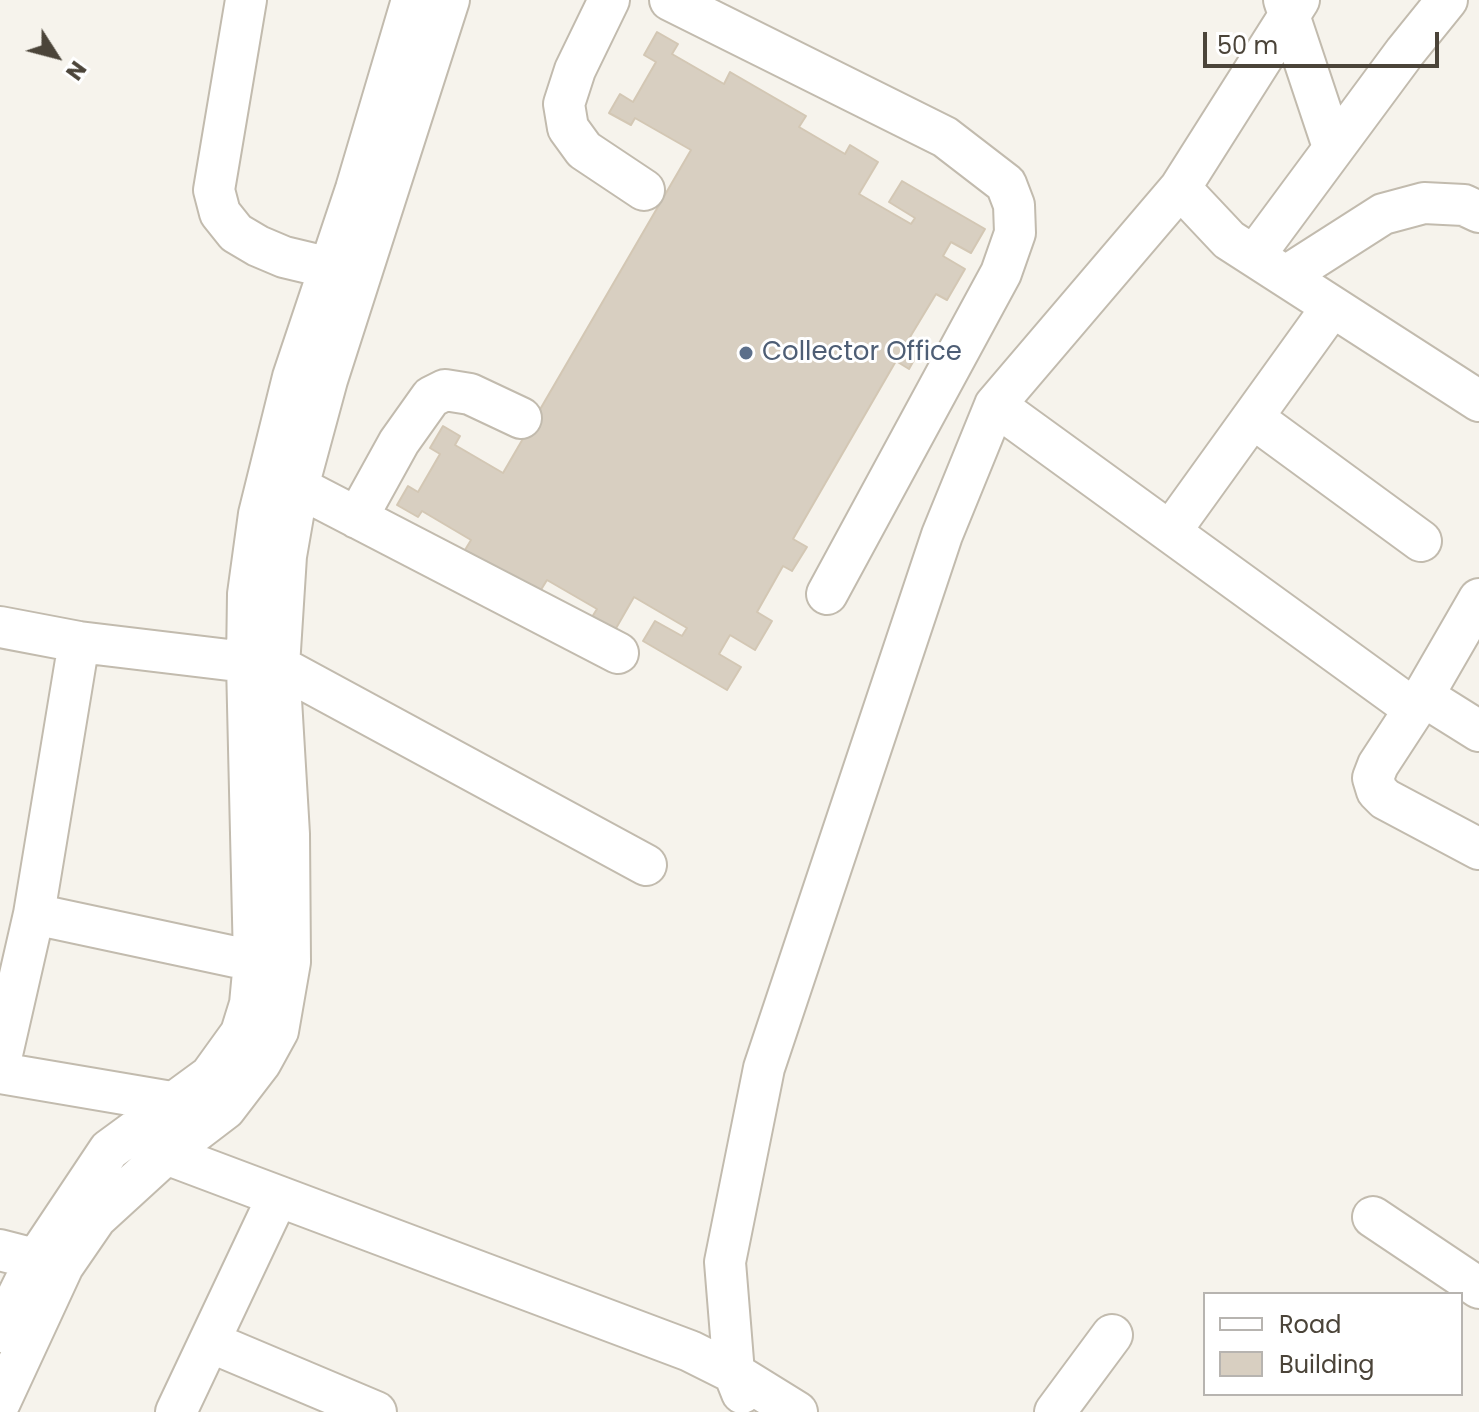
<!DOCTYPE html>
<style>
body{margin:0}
#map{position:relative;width:1479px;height:1412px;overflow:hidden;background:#f6f3ec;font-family:Poppins,sans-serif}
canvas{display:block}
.legend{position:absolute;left:1203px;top:1292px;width:260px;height:104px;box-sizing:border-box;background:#fff;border:2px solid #b7b4b0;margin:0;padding:10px 14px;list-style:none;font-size:24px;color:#4b4439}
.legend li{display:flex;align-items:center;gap:16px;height:40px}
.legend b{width:40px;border:2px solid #b7b4b0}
.north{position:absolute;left:16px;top:16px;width:80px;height:80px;-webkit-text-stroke:6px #fff;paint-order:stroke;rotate:126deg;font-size:22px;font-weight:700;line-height:32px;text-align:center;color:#4b4439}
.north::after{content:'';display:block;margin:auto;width:28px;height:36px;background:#4b4439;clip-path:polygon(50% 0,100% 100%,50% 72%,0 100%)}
.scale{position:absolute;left:1203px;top:32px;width:236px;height:36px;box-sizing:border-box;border:4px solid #4b4439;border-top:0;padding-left:10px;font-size:24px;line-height:28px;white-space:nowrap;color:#4b4439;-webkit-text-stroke:6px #fff;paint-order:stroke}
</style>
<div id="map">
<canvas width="1479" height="1412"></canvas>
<ul class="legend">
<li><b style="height:10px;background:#fff"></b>Road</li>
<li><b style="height:22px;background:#d8cfc1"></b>Building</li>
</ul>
<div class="north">N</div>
<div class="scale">50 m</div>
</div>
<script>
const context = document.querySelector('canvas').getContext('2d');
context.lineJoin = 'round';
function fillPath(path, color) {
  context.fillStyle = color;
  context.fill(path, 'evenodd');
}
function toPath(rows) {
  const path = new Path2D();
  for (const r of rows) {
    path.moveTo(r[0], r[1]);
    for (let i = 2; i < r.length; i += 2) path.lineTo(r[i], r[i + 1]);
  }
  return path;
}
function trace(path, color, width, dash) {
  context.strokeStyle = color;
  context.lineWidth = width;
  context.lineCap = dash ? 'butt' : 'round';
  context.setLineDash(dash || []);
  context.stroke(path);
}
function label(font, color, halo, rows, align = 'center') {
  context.font = font + ' Poppins,sans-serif';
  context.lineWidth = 6;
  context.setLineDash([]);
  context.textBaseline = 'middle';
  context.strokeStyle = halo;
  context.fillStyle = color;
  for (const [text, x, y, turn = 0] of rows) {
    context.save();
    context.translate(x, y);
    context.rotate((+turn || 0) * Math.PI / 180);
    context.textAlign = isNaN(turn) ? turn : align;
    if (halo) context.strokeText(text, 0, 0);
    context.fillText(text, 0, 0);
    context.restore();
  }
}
const building = toPath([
 [657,32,678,44,672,54,724,84,730,72,806,116,799,127,845,154,850,145,878,162,859,194,911,224,915,218,889,202,902,181,985,229,971,253,951,242,943,256,965,269,947,300,936,294,910,337,923,344,909,369,896,361,793,539,807,547,792,571,783,566,757,612,772,621,755,650,730,635,719,654,741,667,727,690,643,641,655,621,682,636,687,628,634,597,615,630,592,617,597,609,547,580,539,593,465,550,471,540,422,511,418,517,397,505,408,486,418,492,440,454,430,448,443,426,460,436,455,445,503,473,691,150,635,118,631,125,609,113,620,94,633,102,656,62,644,55,657,32]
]);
const minor = toPath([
 [246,0,214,190,220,213,236,233,258,246,284,257,330,268],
 [609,0,575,70,564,104,568,128,584,150,644,190],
 [670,0,945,137,1006,184,1014,205,1015,233,1001,273,827,594],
 [1284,0,1333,147],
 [1180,188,1229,240,1479,401],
 [1254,256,1405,52,1447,0],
 [1286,276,1383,214,1424,203,1464,205,1479,212],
 [995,405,1414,709],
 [1253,418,1421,541],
 [298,487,618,653],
 [357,518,399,442,431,397,445,390,470,394,521,418],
 [1170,532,1332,307],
 [1479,599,1423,696,1378,765,1373,778,1377,791,1385,799,1479,849],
 [0,627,79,642,279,666,646,865],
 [1423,696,1479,731],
 [34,914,254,961,281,961],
 [0,1063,34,914,79,642],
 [0,1073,189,1105],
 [166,1154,690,1351,734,1373,742,1393],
 [1373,1217,1479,1288],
 [0,1250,62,1266],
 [0,1332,35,1261,109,1150,210,1076,241,1033,250,1004,254,961,247,663,248,594,259,514,293,377,356,189,412,0],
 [210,1342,376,1412],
 [0,1402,63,1266,96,1218,166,1154,225,1109,261,1062,278,1031,290,962,289,834,279,666,286,556,298,487,327,380,449,0],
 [176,1412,277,1198],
 [797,1412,734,1373,725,1262,764,1068,942,535,995,405,1180,188,1299,0],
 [1055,1412,1112,1335]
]);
const markers = [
 [746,353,8,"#5c6f8a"]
];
const serviceNames = [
 ["Collector Office",762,353]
];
fillPath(building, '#d8cfc1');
trace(building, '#d3c7b4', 2);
trace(minor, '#c2bbae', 44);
trace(minor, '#fff', 40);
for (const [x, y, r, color] of markers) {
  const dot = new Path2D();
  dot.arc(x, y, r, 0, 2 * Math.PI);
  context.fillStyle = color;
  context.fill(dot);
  trace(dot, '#fff', 3);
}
label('26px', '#4e5e75', '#fff', serviceNames, 'left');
</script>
